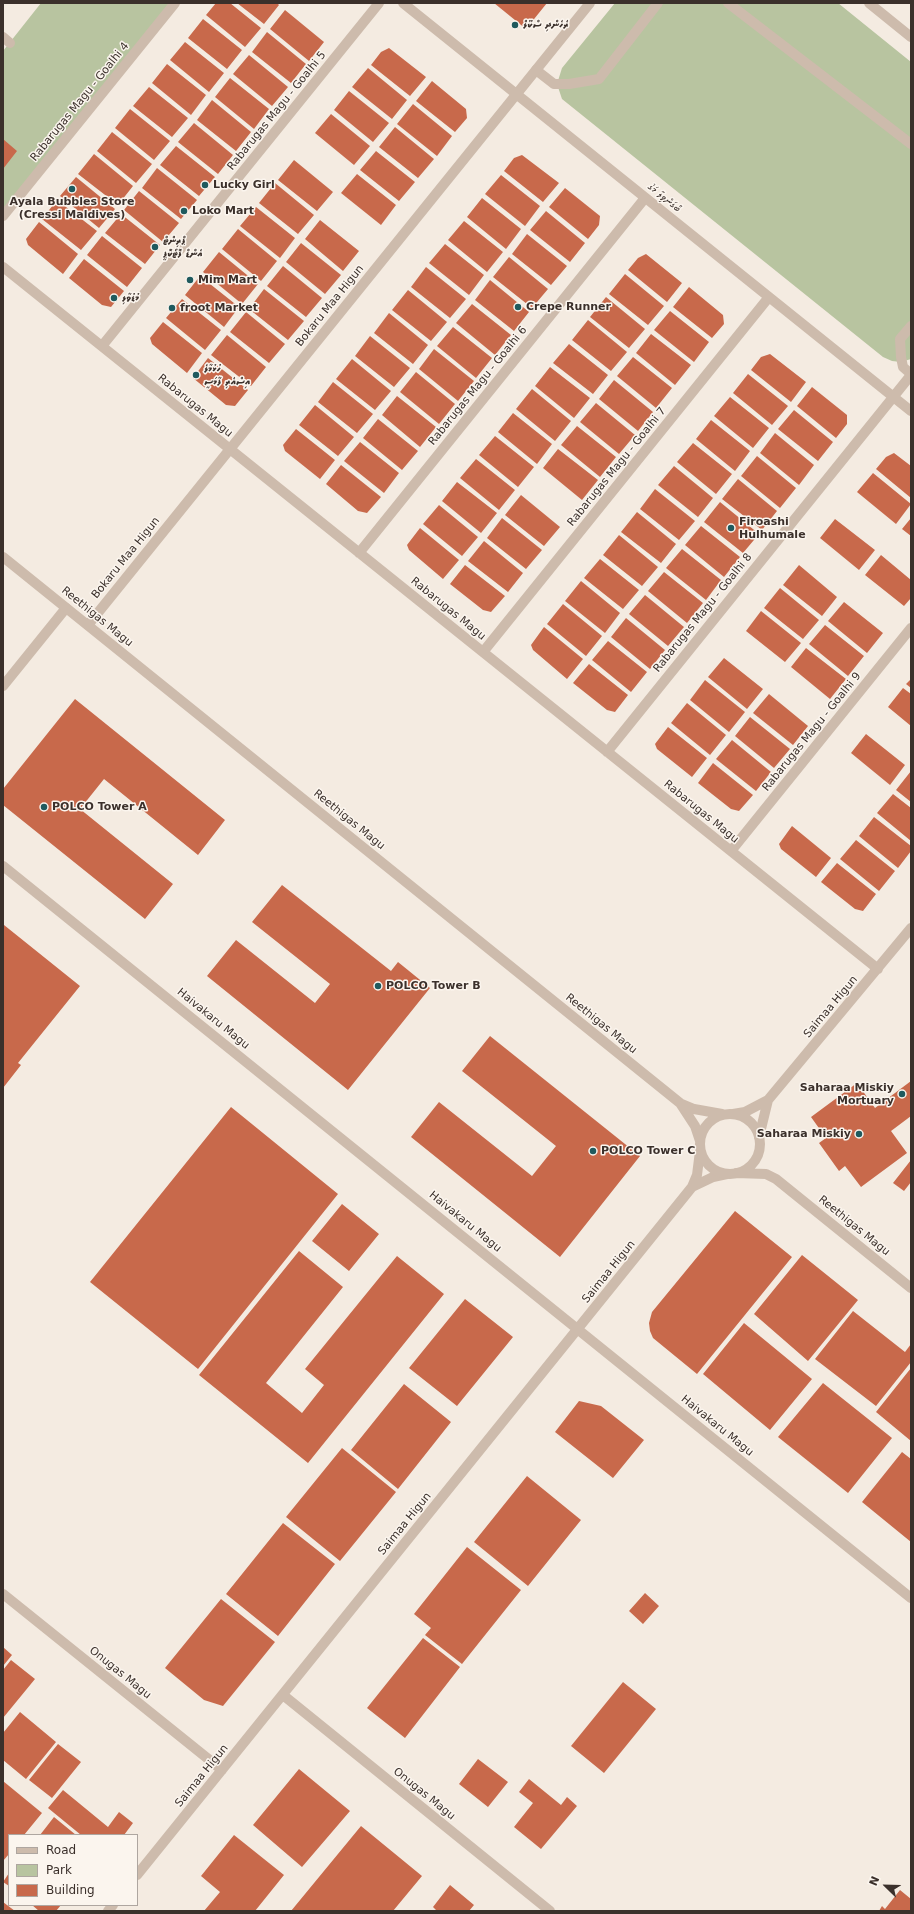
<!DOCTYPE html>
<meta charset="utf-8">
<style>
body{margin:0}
#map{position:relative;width:914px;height:1914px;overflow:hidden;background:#f4ebe1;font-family:"DejaVu Sans",sans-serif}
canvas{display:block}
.frame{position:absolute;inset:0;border:4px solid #3b302b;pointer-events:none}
.legend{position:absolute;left:8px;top:1834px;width:130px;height:72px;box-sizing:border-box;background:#fbf5ee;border:1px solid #aea6a0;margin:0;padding:5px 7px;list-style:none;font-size:12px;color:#3b302b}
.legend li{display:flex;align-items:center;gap:8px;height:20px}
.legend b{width:20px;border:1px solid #aea6a0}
.north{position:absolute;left:866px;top:1866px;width:40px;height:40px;-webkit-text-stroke:3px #fbf5ee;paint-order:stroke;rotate:293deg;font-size:11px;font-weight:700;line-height:16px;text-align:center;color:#3b302b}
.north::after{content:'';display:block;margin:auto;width:14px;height:18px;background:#3b302b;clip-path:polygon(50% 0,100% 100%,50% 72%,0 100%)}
</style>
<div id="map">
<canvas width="914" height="1914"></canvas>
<div class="frame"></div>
<ul class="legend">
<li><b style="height:5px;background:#cdbbac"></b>Road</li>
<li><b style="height:11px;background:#b8c4a0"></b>Park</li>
<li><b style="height:11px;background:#c8694b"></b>Building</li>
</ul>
<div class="north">N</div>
</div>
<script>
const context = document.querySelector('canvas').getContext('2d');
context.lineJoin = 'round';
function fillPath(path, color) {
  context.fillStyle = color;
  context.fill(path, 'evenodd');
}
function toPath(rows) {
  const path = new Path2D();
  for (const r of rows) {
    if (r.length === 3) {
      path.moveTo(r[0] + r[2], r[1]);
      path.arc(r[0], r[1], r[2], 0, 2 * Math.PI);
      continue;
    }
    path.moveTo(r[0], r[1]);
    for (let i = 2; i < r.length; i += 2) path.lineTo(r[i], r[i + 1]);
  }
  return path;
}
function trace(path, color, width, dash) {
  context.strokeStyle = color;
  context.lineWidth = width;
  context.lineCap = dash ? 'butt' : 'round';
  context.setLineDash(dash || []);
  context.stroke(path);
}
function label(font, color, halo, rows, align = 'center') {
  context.font = font + ' "DejaVu Sans","Noto Sans Thaana",sans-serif';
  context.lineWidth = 3;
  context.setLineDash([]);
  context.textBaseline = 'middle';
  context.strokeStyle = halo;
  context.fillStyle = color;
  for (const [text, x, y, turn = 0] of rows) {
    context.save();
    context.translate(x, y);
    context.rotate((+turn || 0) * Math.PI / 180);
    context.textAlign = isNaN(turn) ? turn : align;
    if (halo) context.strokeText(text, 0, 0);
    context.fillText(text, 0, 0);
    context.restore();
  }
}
const green = toPath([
 [41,3,175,3,3,216,3,51],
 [615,3,838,3,911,62,911,359,901,362,892,361,883,357,562,99,557,84,562,68]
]);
const building = toPath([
 [216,3,230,3,261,28,245,47,206,15],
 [237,3,277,3,279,5,264,24],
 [494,3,547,3,526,29],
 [285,10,324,42,309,61,270,29],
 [203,19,242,50,227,69,188,38],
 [267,32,306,64,291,83,252,52],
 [185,42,224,73,209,92,170,60],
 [389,48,426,77,410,96,371,65,381,52],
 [249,55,288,87,272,106,233,74],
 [167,64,206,95,191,115,152,83],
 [368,68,407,100,392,119,352,87],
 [230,78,269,109,254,129,215,97],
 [432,81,466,109,467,118,455,132,416,101],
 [149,87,188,118,172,137,133,106],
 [349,91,389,123,373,142,334,110],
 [212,100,251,132,236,151,197,120],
 [413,104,452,136,437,156,397,124],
 [130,109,170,141,154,160,115,128],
 [331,114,370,146,354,165,315,133],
 [194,123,233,155,218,174,178,142],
 [395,127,434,159,418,178,379,147],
 [112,132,152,164,136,183,97,151],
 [3,139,17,151,3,169],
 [176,146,215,177,199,196,160,165],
 [376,151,415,182,399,201,360,170],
 [94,154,133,186,118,205,78,174],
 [522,155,559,183,543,202,504,171,514,158],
 [294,160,333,192,317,211,278,180],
 [157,168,197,200,181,219,142,188],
 [357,174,396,205,381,225,341,193],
 [501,175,540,206,525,226,485,194],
 [76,177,115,209,99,228,60,196],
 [275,183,314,215,298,234,259,203],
 [565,188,600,216,599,225,588,239,549,207],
 [139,191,179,223,163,242,124,210],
 [482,198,521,229,506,249,467,217],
 [57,200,97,231,81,250,42,219],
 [256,207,295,238,280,258,240,226],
 [546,211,585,243,570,262,530,230],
 [121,214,160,245,145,264,105,233],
 [320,220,359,251,343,271,305,239],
 [464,221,503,252,487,272,448,240],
 [39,222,78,254,63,274,28,245,26,239],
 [238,229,277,261,261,281,222,249],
 [527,234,567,266,551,285,512,254],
 [102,236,142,268,127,287,87,255],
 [301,243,341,275,325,294,286,262],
 [445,244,484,275,469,295,429,263],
 [219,252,258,284,242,304,203,272],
 [646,254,682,283,667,302,628,270,638,258],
 [509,257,548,289,532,308,493,277],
 [84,259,124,291,111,307,102,305,69,278],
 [283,266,322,298,306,317,267,286],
 [426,267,466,299,450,318,411,287],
 [625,274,664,306,648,325,609,294],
 [200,276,239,307,224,327,185,295],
 [490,280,529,312,514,331,475,300],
 [689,287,723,315,724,324,712,338,673,307],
 [264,289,304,321,288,340,249,309],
 [408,290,447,322,431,341,392,310],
 [606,297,645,329,629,348,590,317],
 [182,299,221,330,205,350,166,318],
 [472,304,511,335,495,355,456,323],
 [670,311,709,342,694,362,654,330],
 [246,312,285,344,269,363,230,332],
 [389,313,428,345,413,364,374,333],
 [588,320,627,352,611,371,572,340],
 [163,322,202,353,187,373,152,344,150,338],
 [453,327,492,358,476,378,437,346],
 [651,334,691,365,675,385,636,353],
 [227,335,266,367,251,386,211,355],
 [370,336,410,368,394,387,355,356],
 [569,344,608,375,593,394,553,363],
 [434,349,474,381,458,401,419,369],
 [770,354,806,382,791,402,751,370,761,357],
 [633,357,672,388,656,408,617,376],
 [208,358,248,390,235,406,226,405,193,378],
 [352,359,391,391,375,410,336,379],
 [550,367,590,398,574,418,535,386],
 [416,372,455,404,439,424,400,392],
 [748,374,788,406,772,425,733,393],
 [614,380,653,412,638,431,599,399],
 [333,382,373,414,357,433,318,402],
 [812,387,847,415,847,424,836,438,797,406],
 [532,389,571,421,555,441,516,409],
 [397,396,436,427,420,447,382,415],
 [730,397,769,428,753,448,714,416],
 [596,403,635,435,619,454,580,422],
 [315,405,354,437,338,456,299,425],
 [794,410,833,442,818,461,778,429],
 [513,413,552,444,537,464,498,432],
 [378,419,418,451,402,470,363,438],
 [711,420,750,451,735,471,696,439],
 [577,426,616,457,600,477,561,445],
 [296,429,335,460,320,479,285,451,283,445],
 [775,433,814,465,799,485,760,453],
 [495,436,534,467,518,487,479,455],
 [360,442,399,473,384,493,344,461],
 [693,443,732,474,716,494,677,462],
 [558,449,598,480,582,500,543,468],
 [894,453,911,466,911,498,876,469,886,457],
 [757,456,796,488,780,508,741,476],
 [476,459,515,490,499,510,460,478],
 [341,465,381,497,367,513,358,511,326,484],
 [674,466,713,498,698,517,658,485],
 [873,473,911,504,896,524,857,492],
 [738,479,777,511,762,530,722,499],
 [457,482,497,513,481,533,442,501],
 [655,489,695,521,679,540,640,509],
 [521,495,560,527,544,546,505,515],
 [720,502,759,534,743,553,704,522],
 [439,505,478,537,462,556,423,524],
 [637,512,676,544,661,563,621,532],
 [502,518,542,550,526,569,487,538],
 [911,518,911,536,902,529],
 [835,519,875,550,859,570,820,538],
 [701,526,740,557,724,577,685,545],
 [420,528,459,560,443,579,409,550,407,545],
 [619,535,658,567,642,586,603,555],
 [484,541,523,573,508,592,468,561],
 [682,549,721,580,706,600,666,568],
 [881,555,911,580,911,598,904,606,865,575],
 [600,559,639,590,623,609,584,578],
 [465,565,505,596,491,612,483,610,450,584],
 [799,565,837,597,822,616,783,585],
 [664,572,703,603,687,623,648,591],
 [581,581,620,613,605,633,565,601],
 [780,588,819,620,803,639,764,608],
 [645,595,684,627,668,646,629,614],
 [844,602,883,633,867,653,828,621],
 [563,604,602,636,586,656,547,624],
 [761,611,801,643,785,662,746,631],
 [626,618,665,650,650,669,611,637],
 [825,625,864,656,848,676,809,644],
 [544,627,583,659,567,679,533,650,531,645],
 [608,641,647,672,631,692,592,660],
 [806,648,846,679,830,699,791,667],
 [724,658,763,689,747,709,708,677],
 [589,664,628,695,615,712,607,710,573,683],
 [911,679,911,688,906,684],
 [705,680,745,712,729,732,690,700],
 [903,688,911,694,911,726,888,707],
 [769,694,808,726,793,745,753,713],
 [75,699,225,820,198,855,104,779,80,809,173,884,145,919,3,805,3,789],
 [687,703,726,735,710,755,671,723],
 [750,717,790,749,774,768,735,736],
 [668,727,707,758,692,777,657,749,655,744],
 [866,734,905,765,890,785,851,753],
 [732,740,771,772,756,791,716,759],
 [713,763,753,795,739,811,731,809,698,783],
 [911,771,911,802,896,790],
 [893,794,911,808,911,841,877,813],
 [874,817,911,846,911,851,898,868,859,836],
 [792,826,831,858,816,877,781,849,779,844],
 [856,840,895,871,879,891,840,859],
 [837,863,876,894,863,911,855,909,821,882],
 [282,885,391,971,398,962,430,988,348,1090,207,976,236,940,315,1003,330,984,252,922],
 [4,925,80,986,18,1063,21,1065,3,1088],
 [490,1036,640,1156,560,1257,411,1137,439,1102,532,1176,556,1146,462,1071],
 [911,1081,911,1116,891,1131,907,1153,861,1187,845,1166,839,1171,819,1143,826,1138,811,1117,857,1083,875,1108],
 [231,1107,338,1194,198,1369,90,1282],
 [911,1160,911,1182,904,1191,893,1183],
 [342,1204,379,1234,349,1271,312,1241],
 [735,1211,792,1257,697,1374,653,1338,650,1331,649,1323,652,1312],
 [299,1251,343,1287,266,1383,302,1413,324,1385,305,1369,397,1256,444,1294,308,1463,199,1375],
 [802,1255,858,1300,808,1361,754,1314],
 [465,1299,513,1337,457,1406,409,1368],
 [853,1311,905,1352,911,1344,911,1362,876,1406,815,1359],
 [744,1323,812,1379,770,1430,703,1374],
 [911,1368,911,1441,876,1412],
 [823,1383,892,1438,848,1493,778,1437],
 [404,1384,451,1422,398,1489,351,1450],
 [579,1401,601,1406,644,1440,613,1478,555,1432],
 [342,1448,396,1492,340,1561,286,1517],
 [902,1452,911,1459,911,1542,862,1502],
 [527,1476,581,1520,528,1586,474,1542],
 [283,1523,335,1564,278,1636,226,1594],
 [467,1547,521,1590,462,1664,425,1635,431,1628,414,1614],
 [645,1593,659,1606,643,1624,629,1611],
 [221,1599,275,1642,223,1706,204,1700,165,1668],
 [423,1638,460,1667,405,1738,367,1708],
 [3,1647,12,1655,3,1666],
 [11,1660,35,1679,3,1718,3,1670],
 [623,1682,656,1709,604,1773,571,1746],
 [20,1712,56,1742,26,1779,3,1760,3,1733],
 [58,1744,81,1762,52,1798,29,1780],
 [478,1759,508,1782,488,1807,459,1784],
 [299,1769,350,1811,302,1867,253,1825],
 [529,1779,561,1805,567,1797,577,1806,541,1849,514,1827,533,1803,519,1792],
 [3,1781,42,1813,24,1835,9,1835,9,1854,3,1861],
 [63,1790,108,1827,119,1812,133,1823,124,1835,81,1835,48,1808],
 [54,1817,76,1835,40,1835],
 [361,1826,422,1876,393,1911,291,1911],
 [234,1835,284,1875,255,1911,204,1911,220,1892,201,1876],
 [9,1873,9,1886,3,1882],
 [450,1885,474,1905,469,1911,437,1911,433,1907],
 [900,1890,911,1899,911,1911,879,1911,882,1906,885,1909],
 [3,1902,15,1911,3,1911],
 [32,1905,61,1905,56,1911,39,1911]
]);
const service = toPath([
 [728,3,911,144],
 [3,37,10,43],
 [536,70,554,84,569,84,599,79,658,3],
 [911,326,900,339,901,357,903,367,911,374]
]);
const minor = toPath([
 [403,3,911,411],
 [869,3,911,37],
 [3,216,175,3],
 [3,267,878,969],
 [102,346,379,3],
 [359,553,645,198],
 [88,625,590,3],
 [483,652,769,297],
 [3,686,66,608],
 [607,752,911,375],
 [731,851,911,628],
 [3,866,911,1598],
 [733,1114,745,1112,768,1100],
 [759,1137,768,1100,911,928],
 [692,1187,713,1177,727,1174],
 [3,1594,222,1770],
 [283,1695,550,1911],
 [137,1875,692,1187,697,1175,700,1151],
 [108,1911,113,1905]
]);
const tertiary = toPath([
 [3,557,680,1103,695,1126,700,1141],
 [682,1104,694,1109,722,1114],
 [730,1144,30],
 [736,1173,766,1174,776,1179,911,1288]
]);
const markers = [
 [515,25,4,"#1f5a5e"],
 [205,185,4,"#1f5a5e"],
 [72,189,4,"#1f5a5e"],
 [184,211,4,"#1f5a5e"],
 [155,247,4,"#1f5a5e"],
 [190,280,4,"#1f5a5e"],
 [114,298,4,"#1f5a5e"],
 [518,307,4,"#1f5a5e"],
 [172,308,4,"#1f5a5e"],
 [196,375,4,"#1f5a5e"],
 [731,528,4,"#1f5a5e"],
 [44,807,4,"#1f5a5e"],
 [378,986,4,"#1f5a5e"],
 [902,1094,4,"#1f5a5e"],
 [859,1134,4,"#1f5a5e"],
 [593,1151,4,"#1f5a5e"]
];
const poiNames = [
 ["ރެހެންދި ސްކޫލް",523,25],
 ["Lucky Girl",213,185],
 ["Ayala Bubbles Store",72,202,"center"],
 ["(Cressi Maldives)",72,215,"center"],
 ["Loko Mart",192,211],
 ["ޕްރިންޓް",163,241],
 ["އެންޑް ފޮޓޯކޮޕީ",163,254],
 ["Mim Mart",198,280],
 ["މުޑުވާލި",122,298],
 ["Crepe Runner",526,307],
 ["froot Market",180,308],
 ["ހުޅުމާލެ",204,369],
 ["އިސްއެރި ފާމަސީ",204,382],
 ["Firoashi",739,522],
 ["Hulhumale",739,535],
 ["POLCO Tower A",52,807],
 ["POLCO Tower B",386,986],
 ["Saharaa Miskiy",894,1088,"right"],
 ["Mortuary",894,1101,"right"],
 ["Saharaa Miskiy",851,1134,"right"],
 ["POLCO Tower C",601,1151]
];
const streetNames = [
 ["Rabarugas Magu - Goalhi 4",80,102,-51],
 ["Rabarugas Magu - Goalhi 5",277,111,-51],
 ["ބޯގަންވިލާ މަގު",664,198,39],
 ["Bokaru Maa Higun",330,306,-51],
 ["Rabarugas Magu - Goalhi 6",478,386,-51],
 ["Rabarugas Magu",195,406,39],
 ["Rabarugas Magu - Goalhi 7",617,467,-51],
 ["Bokaru Maa Higun",126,558,-51],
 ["Rabarugas Magu",448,609,39],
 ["Rabarugas Magu - Goalhi 8",703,613,-51],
 ["Reethigas Magu",97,617,39],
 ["Rabarugas Magu - Goalhi 9",812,732,-51],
 ["Rabarugas Magu",701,812,39],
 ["Reethigas Magu",349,820,39],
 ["Saimaa Higun",831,1007,-50],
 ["Haivakaru Magu",213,1019,39],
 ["Reethigas Magu",601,1024,39],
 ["Haivakaru Magu",465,1222,39],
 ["Reethigas Magu",854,1226,39],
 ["Saimaa Higun",609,1272,-51],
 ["Haivakaru Magu",717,1426,39],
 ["Saimaa Higun",405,1524,-51],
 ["Onugas Magu",120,1673,39],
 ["Saimaa Higun",202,1776,-51],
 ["Onugas Magu",424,1794,39]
];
fillPath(green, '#b8c4a0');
fillPath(building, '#c8694b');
trace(service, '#cdbbac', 10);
trace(minor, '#cdbbac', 10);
trace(tertiary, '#cdbbac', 10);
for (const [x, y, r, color] of markers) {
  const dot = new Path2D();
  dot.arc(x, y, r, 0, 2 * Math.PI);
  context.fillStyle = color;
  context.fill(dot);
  trace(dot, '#fbf5ee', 1.5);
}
label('bold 11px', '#3b302b', '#fbf5ee', poiNames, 'left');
label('11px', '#3b302b', '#fbf5ee', streetNames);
</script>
